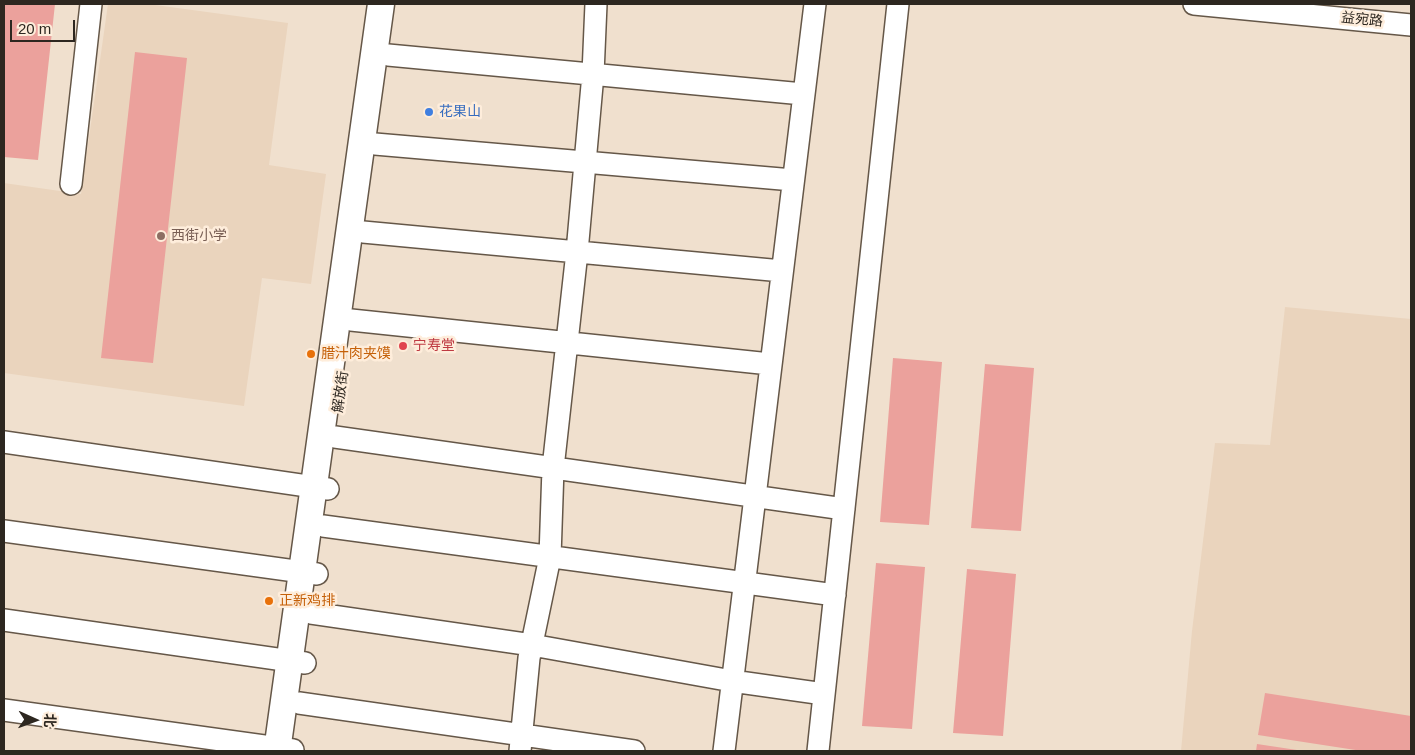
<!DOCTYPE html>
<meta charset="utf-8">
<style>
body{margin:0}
#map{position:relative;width:1415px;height:755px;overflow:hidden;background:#f0e0ce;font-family:Arial,"Noto Sans SC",sans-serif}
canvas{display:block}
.frame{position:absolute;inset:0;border:5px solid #2d2720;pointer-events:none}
.north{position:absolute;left:10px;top:695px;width:50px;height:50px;-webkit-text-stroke:4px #feeddb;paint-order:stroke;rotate:92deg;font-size:14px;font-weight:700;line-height:20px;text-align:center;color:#2d2720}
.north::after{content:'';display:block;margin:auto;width:18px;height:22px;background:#2d2720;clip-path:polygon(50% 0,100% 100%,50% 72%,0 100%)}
.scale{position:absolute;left:10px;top:20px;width:65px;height:22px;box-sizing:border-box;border:2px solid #2d2720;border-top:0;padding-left:6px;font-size:15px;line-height:18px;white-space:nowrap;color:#2d2720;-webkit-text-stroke:4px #feeddb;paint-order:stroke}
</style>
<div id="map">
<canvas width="1415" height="755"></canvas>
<div class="frame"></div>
<div class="north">北</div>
<div class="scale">20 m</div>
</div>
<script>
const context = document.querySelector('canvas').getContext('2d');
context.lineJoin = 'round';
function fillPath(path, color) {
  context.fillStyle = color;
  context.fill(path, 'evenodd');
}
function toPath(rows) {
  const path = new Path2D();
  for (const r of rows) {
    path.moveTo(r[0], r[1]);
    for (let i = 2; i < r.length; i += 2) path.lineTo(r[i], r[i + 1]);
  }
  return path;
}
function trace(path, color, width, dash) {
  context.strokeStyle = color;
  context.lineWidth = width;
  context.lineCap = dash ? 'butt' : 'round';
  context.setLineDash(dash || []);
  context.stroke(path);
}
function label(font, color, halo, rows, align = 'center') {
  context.font = font + ' Arial,"Noto Sans SC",sans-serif';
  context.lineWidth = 5;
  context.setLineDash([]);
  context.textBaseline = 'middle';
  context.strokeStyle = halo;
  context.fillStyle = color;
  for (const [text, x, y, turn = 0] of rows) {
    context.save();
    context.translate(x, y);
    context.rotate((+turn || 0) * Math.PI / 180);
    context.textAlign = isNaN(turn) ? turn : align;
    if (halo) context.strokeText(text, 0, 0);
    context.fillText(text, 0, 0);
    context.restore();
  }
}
const built = toPath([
 [108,4,148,4,288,23,269,165,326,174,311,284,262,278,244,406,4,373,4,183,81,194],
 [1285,307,1411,319,1411,751,1181,751,1192,631,1215,443,1270,445]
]);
const building = toPath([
 [4,4,55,4,38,160,4,157],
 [135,52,187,58,153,363,101,358],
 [893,358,942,362,929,525,880,522],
 [985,364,1034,368,1021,531,971,528],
 [876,563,925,567,912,729,862,726],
 [967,569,1016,574,1003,736,953,733],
 [1265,693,1411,716,1411,751,1362,751,1258,735],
 [1257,744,1297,750,1297,751,1256,751]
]);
const minor = toPath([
 [1194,4,1411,25],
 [388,55,803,94],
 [375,144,793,180],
 [71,184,91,4],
 [363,232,782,271],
 [351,320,770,364],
 [335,437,844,509],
 [4,442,328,489],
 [323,526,835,595],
 [4,531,317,574],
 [311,613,532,645,732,681,824,694],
 [4,620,305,663],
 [299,703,634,751],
 [4,710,293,750],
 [520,751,529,658,550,557,553,468,577,252,593,74,596,4],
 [724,751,815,4],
 [818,751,898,4]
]);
const major = toPath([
 [277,751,381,4]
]);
const markers = [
 [429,112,5,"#3f7fe0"],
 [161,236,5,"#8d6e63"],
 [403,346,5,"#e0444e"],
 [311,354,5,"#e8710a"],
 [269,601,5,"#e8710a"]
];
const streetNames = [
 ["益宛路",1362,20,6],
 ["解放街",341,392,-82]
];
const shopNames = [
 ["花果山",439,112]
];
const educationNames = [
 ["西街小学",171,236]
];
const healthNames = [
 ["宁寿堂",413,346]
];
const foodNames = [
 ["腊汁肉夹馍",321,354],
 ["正新鸡排",279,601]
];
fillPath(built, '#ead4bd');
fillPath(building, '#eba19c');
trace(minor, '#655748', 24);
trace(major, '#655748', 29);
trace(minor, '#fff', 21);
trace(major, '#fff', 26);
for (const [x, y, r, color] of markers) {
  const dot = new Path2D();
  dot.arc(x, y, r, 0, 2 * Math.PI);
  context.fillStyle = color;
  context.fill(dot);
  trace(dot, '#feeddb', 2);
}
label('14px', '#2d2720', '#feeddb', streetNames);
label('14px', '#366cbe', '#feeddb', shopNames, 'left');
label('14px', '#785e54', '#feeddb', educationNames, 'left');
label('14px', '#be3a42', '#feeddb', healthNames, 'left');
label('14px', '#c56008', '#feeddb', foodNames, 'left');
</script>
